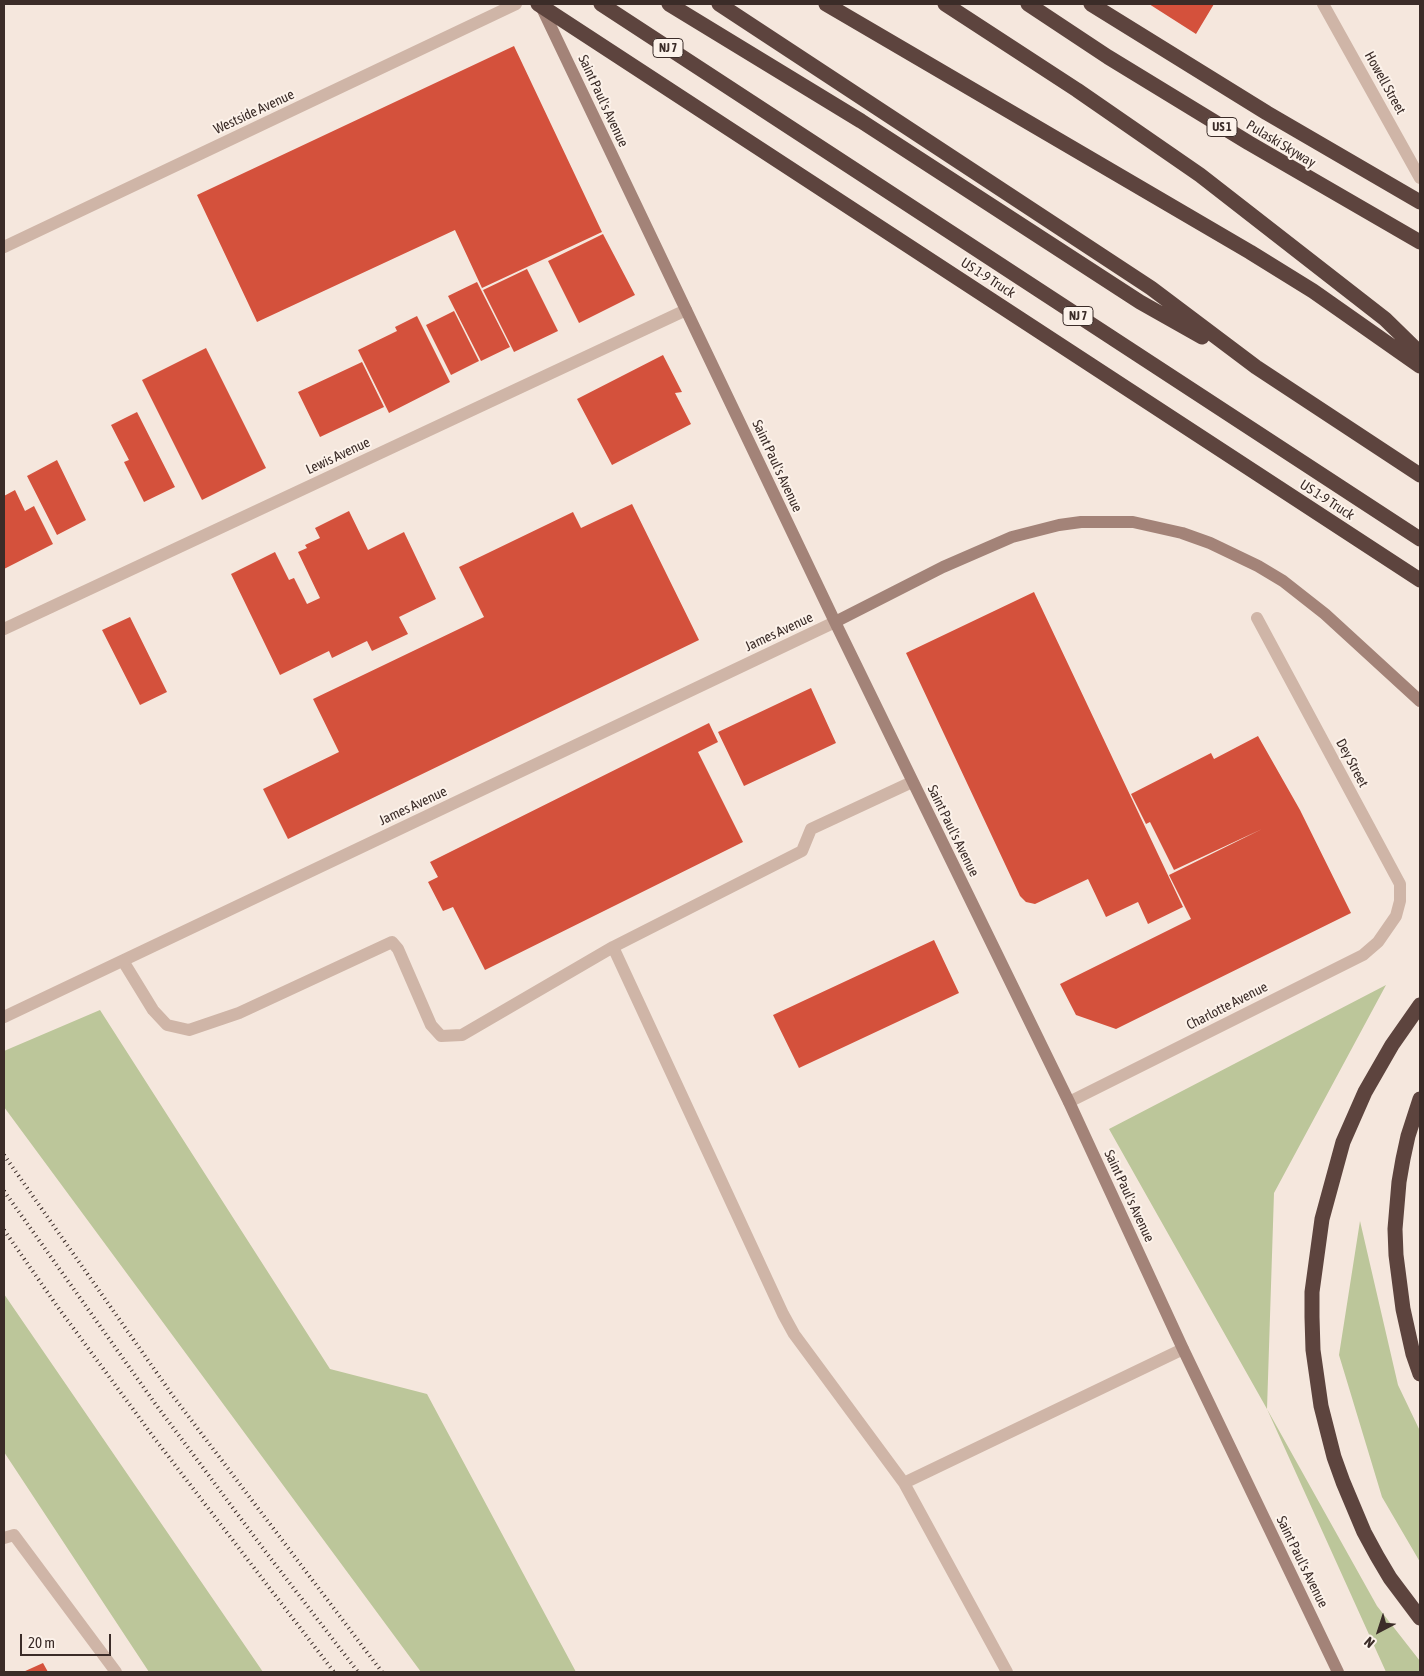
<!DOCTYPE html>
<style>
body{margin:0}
#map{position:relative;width:1424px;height:1676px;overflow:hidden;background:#f5e7dd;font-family:"Asap Condensed",sans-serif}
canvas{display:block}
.frame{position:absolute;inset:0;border:5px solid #3b2c28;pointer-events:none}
.north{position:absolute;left:1354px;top:1606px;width:50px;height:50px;-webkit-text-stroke:4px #fcf2ea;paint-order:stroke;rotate:220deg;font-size:14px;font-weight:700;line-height:20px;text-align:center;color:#3b2c28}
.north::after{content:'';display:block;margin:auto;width:18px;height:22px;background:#3b2c28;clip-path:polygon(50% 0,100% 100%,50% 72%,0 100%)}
.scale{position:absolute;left:20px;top:1634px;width:91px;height:22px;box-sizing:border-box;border:2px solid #3b2c28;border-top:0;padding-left:6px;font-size:15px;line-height:18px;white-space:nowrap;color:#3b2c28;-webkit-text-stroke:4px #fcf2ea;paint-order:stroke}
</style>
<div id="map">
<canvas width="1424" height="1676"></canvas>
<div class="frame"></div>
<div class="north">N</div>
<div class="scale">20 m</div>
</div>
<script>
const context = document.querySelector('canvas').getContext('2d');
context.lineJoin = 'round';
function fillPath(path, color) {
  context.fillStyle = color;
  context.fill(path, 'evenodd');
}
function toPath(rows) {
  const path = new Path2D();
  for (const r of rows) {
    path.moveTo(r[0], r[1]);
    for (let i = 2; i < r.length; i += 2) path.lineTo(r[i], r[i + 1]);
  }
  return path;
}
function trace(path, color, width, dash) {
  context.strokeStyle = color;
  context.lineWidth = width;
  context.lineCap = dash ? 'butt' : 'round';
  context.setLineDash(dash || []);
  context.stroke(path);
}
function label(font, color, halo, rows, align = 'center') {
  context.font = font + ' "Asap Condensed",sans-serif';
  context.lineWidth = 4;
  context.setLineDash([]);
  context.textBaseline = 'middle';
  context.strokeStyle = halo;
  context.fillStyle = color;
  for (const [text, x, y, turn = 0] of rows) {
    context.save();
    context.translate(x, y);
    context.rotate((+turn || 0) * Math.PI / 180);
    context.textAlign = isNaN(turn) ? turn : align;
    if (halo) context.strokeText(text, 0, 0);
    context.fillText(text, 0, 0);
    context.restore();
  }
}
const green = toPath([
 [1386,985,1274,1193,1267,1409,1377,1606,1420,1661,1420,1672,1386,1672,1267,1409,1109,1129],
 [100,1010,330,1369,427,1394,576,1672,421,1672,4,1107,4,1051],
 [1360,1221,1398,1385,1420,1431,1420,1562,1382,1497,1339,1355],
 [4,1294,263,1672,149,1672,4,1452]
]);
const building = toPath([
 [1149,4,1214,4,1196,34],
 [514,46,602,232,482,288,455,230,257,322,197,195],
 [603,234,635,295,579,323,548,261],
 [527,269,558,331,514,352,483,290],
 [477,282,510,347,481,361,448,296],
 [454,311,479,361,451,375,426,325],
 [417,316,450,382,389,413,358,350,397,331,395,327],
 [206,348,266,468,202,500,142,380],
 [663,355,682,392,675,393,691,424,612,465,577,399],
 [362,362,384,407,320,437,298,392],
 [137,412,175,487,144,502,124,462,129,460,111,425],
 [57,460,86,520,57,535,27,476],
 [15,490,25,511,34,506,53,544,4,569,4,496],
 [632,504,699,640,288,839,263,789,339,752,313,699,484,617,459,567,573,512,581,528],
 [349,511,368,550,404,532,436,599,399,617,408,634,372,651,367,641,332,658,329,651,280,675,231,574,275,552,289,580,294,578,307,604,320,598,298,552,307,548,305,545,320,538,315,528],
 [1034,592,1183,907,1148,924,1138,902,1106,917,1088,879,1035,904,1026,902,1020,896,906,653],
 [130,617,167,692,140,705,102,630],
 [811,688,836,743,744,786,718,732],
 [709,723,718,742,698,752,743,842,485,970,453,907,443,911,428,882,438,877,430,862],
 [1258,736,1300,810,1351,913,1116,1029,1076,1015,1060,984,1191,919,1169,875,1262,829,1174,870,1150,822,1146,824,1131,794,1211,753,1214,759],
 [934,940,959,993,799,1068,773,1015],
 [43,1663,48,1672,23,1672]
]);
const lane = toPath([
 [613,947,783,1314,794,1334,904,1483,1007,1672],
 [123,961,153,1010,167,1025,189,1030,239,1013,392,942,398,949,431,1025,441,1036,462,1035,613,947,802,851,811,829,912,782],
 [904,1483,1183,1349],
 [4,1538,14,1535,116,1672]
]);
const street = toPath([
 [1323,4,1420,178],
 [4,247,516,4],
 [4,629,686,310],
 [4,1017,835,622],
 [1069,1102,1363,955,1378,942,1396,916,1400,901,1400,884,1257,618]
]);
const secondary = toPath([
 [540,4,835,622,1069,1102,1183,1349,1338,1672],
 [835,622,943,567,1012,537,1059,525,1081,522,1133,522,1182,533,1210,543,1258,566,1283,581,1325,614,1420,701]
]);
const highway = toPath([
 [538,4,1420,580],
 [601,4,1420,539],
 [669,4,861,121,1140,302,1202,337],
 [719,4,1151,288,1256,367,1420,475],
 [826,4,1250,252,1313,291,1420,366],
 [945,4,1077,90,1200,175,1385,319,1420,353],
 [1028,4,1108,57,1249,143,1420,242],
 [1091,4,1267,113,1420,202],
 [1420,1005,1392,1045,1365,1092,1343,1142,1322,1219,1312,1292,1312,1317,1313,1350,1321,1406,1334,1457,1343,1482,1364,1532,1377,1556,1390,1578,1420,1618],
 [1420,1099,1408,1136,1403,1159,1399,1182,1395,1229,1396,1255,1403,1309,1413,1354,1420,1374]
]);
const rail = toPath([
 [4,1155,173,1396,382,1672],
 [4,1191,154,1402,265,1551,358,1672],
 [4,1230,57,1306,155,1439,334,1672]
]);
const shields = [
 [668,48,30],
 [1222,127,30],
 [1078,316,30]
];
const shieldNames = [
 ["NJ 7",668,48],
 ["US 1",1222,127],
 ["NJ 7",1078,316]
];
const streetNames = [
 ["Howell Street",1385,83,61],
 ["Saint Paul's Avenue",603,101,65],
 ["Westside Avenue",254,112,-25],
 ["Pulaski Skyway",1281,144,31],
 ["US 1-9 Truck",988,278,33],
 ["Lewis Avenue",338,456,-25],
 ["Saint Paul's Avenue",777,466,65],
 ["US 1-9 Truck",1327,500,33],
 ["James Avenue",779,632,-25],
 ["Dey Street",1352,763,62],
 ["James Avenue",413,806,-25],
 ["Saint Paul's Avenue",953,831,64],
 ["Charlotte Avenue",1227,1006,-27],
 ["Saint Paul's Avenue",1129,1196,65],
 ["Saint Paul's Avenue",1302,1562,64]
];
fillPath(green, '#bcc69a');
fillPath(building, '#d4513c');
trace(lane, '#cfb5a7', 12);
trace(street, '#cfb5a7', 12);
trace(secondary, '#a38378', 12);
trace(highway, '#5d443e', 15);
trace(rail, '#3b2c28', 4, [1, 4]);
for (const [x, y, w] of shields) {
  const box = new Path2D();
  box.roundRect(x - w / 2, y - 9.5, w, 19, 4);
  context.fillStyle = '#fcf2ea';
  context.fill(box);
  trace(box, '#3b2c28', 1);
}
label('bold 12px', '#3b2c28', null, shieldNames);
label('14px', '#3b2c28', '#fcf2ea', streetNames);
</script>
